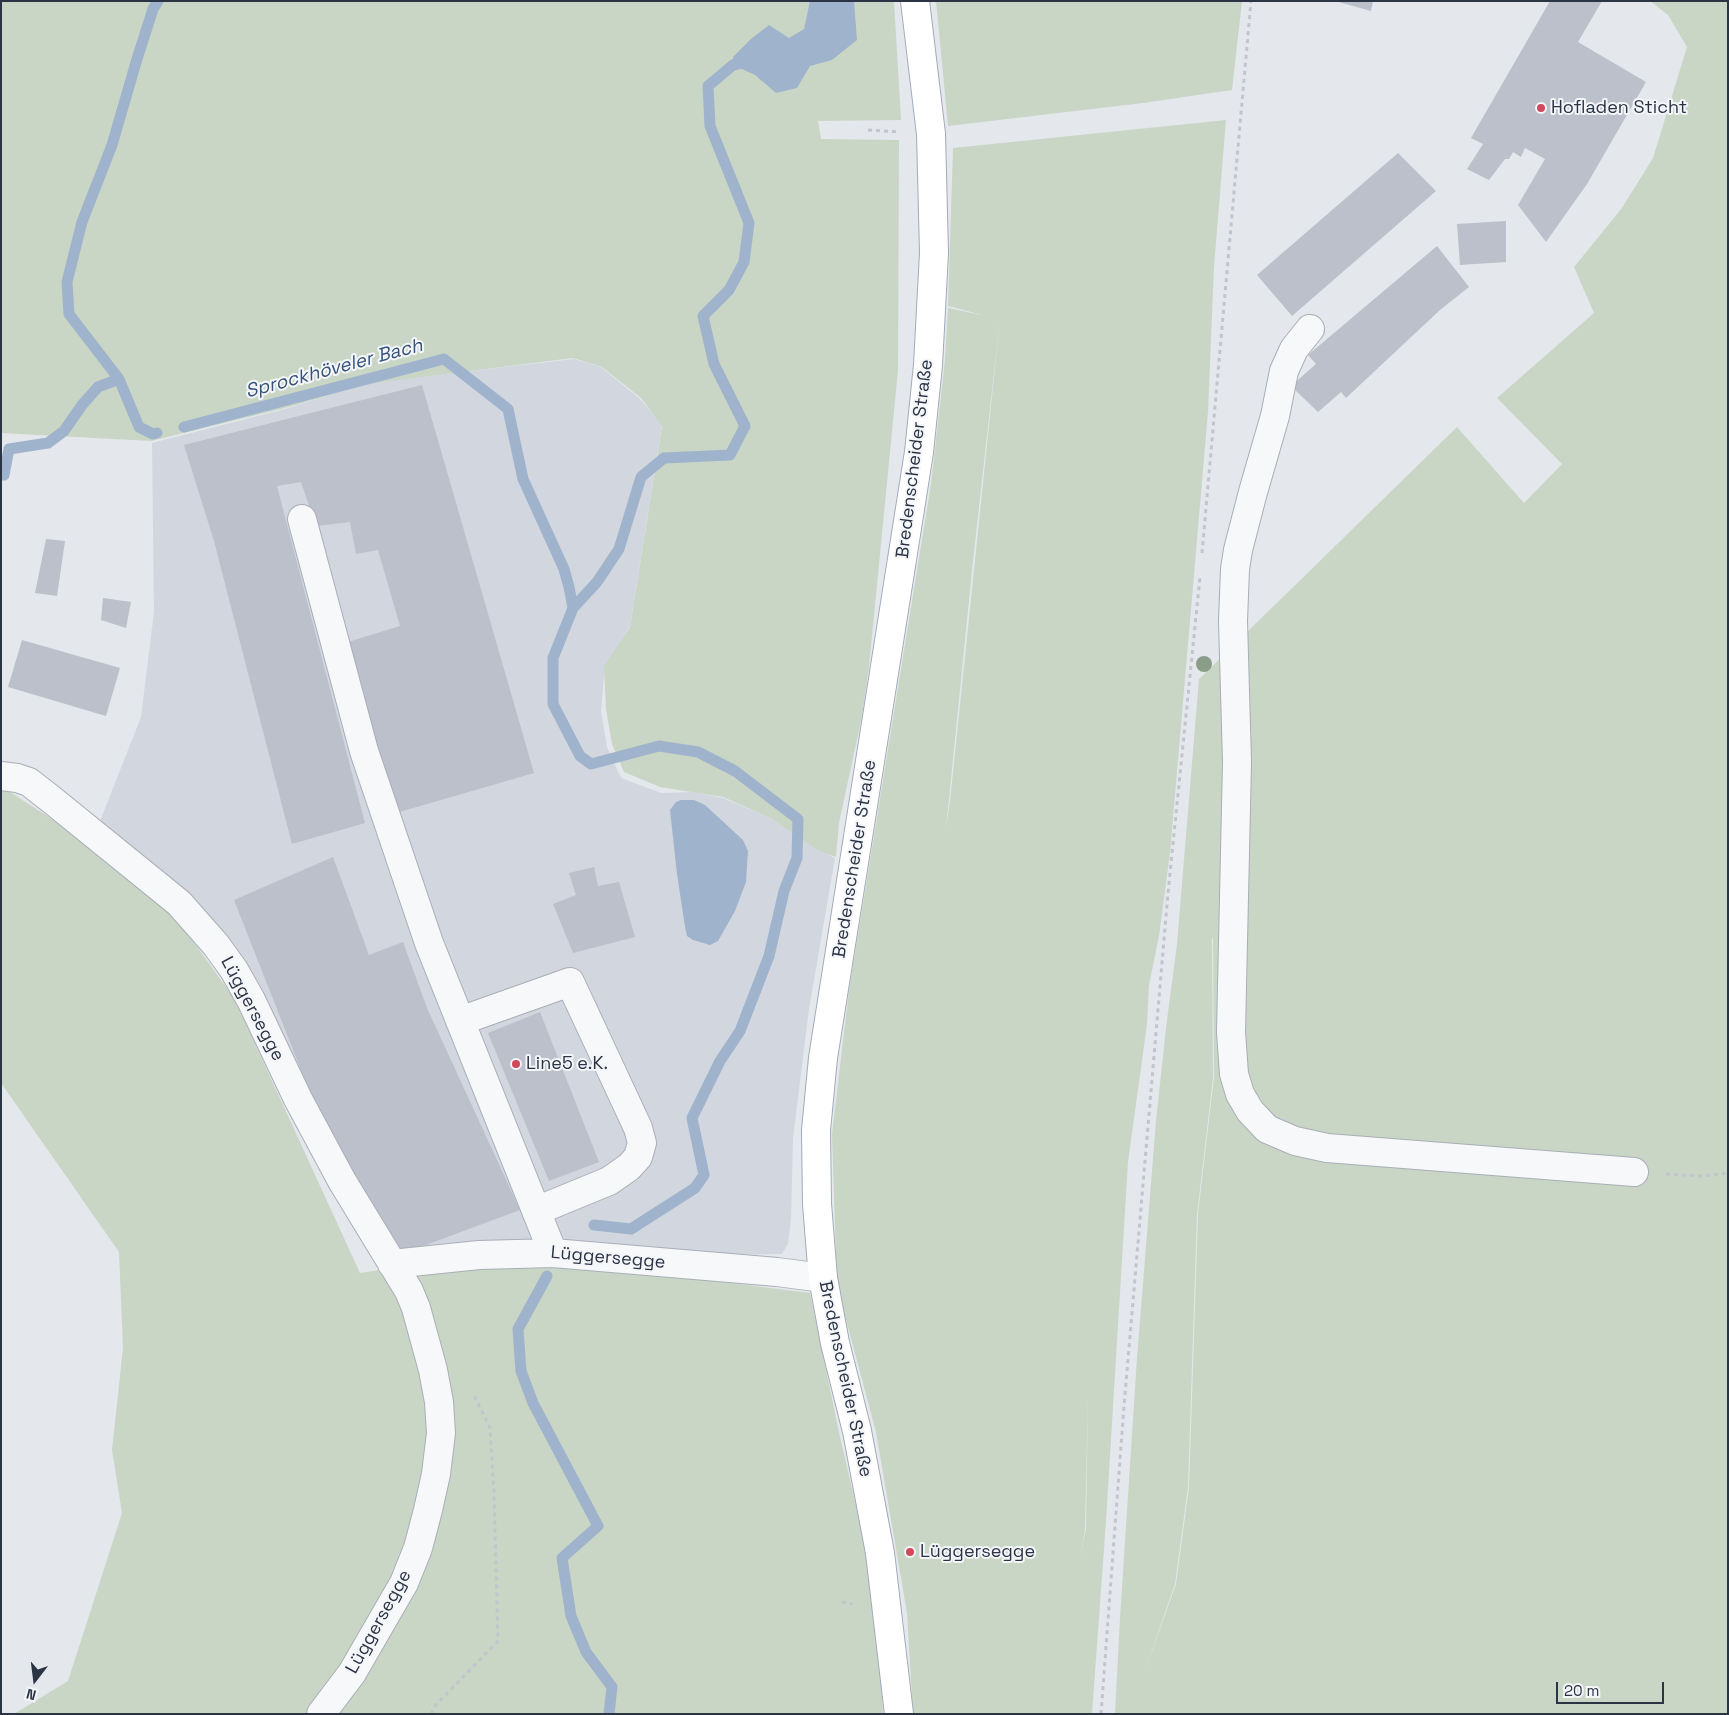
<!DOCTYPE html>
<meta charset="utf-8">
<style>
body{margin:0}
#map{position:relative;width:1729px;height:1715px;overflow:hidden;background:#e4e7ec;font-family:"Space Grotesk",sans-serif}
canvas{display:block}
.frame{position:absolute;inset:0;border:2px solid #2b3445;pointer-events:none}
.north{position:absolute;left:10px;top:1655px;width:50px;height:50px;-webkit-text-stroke:4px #f4f6f9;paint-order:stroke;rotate:195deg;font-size:14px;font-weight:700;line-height:20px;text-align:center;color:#2b3445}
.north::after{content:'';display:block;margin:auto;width:18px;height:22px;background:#2b3445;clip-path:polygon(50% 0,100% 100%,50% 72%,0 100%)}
.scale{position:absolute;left:1556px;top:1682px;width:108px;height:22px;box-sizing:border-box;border:2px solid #2b3445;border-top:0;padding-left:6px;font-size:15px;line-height:18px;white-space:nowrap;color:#2b3445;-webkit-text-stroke:4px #f4f6f9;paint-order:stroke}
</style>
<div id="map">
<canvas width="1729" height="1715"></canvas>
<div class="frame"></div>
<div class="north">N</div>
<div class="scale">20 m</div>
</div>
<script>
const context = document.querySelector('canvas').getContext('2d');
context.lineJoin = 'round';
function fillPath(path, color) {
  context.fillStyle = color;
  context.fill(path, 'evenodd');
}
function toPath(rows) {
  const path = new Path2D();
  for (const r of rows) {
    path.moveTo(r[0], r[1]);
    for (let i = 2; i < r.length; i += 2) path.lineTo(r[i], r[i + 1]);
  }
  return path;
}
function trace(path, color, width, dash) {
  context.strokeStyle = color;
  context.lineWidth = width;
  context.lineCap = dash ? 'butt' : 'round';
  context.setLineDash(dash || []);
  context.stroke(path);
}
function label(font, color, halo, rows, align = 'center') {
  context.font = font + ' "Space Grotesk",sans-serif';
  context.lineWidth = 4;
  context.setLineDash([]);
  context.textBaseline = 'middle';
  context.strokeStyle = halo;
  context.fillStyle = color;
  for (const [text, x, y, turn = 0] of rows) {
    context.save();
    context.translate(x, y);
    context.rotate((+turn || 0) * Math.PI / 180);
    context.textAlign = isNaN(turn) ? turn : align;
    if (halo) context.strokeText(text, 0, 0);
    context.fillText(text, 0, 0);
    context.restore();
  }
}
const built = toPath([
 [574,359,601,367,640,399,662,424,630,626,607,663,604,676,601,711,607,747,621,778,661,793,693,792,723,798,770,818,822,852,835,858,809,1009,793,1138,791,1218,788,1244,782,1254,380,1259,255,989,97,829,141,717,154,612,152,443,289,408,366,383]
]);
const green = toPath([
 [1,1,894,1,901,120,818,121,821,139,899,140,898,370,869,667,862,716,839,823,836,857,821,852,770,818,723,797,660,787,624,772,612,744,606,709,604,666,630,627,662,426,641,398,602,367,573,358,366,384,289,407,151,441,1,433],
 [127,77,120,121,108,165,107,164],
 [936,1,1242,1,1232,90,1143,103,948,126],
 [1650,1,1728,1,1728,1714,1115,1714,1120,1618,1137,1358,1156,1121,1166,1028,1177,944,1199,679,1457,427,1524,503,1562,464,1497,398,1594,313,1574,267,1622,208,1653,158,1687,47,1668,15],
 [1209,938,1213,938,1214,1077,1198,1214,1189,1487,1176,1584,1143,1676,1175,1584,1188,1487,1197,1215,1213,1078,1212,938],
 [1226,120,1214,267,1208,412,1170,853,1159,936,1149,985,1147,1024,1128,1162,1106,1521,1092,1714,913,1714,907,1613,876,1432,837,1286,832,1134,849,990,931,484,945,360,948,308,986,316,948,306,953,148],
 [1000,319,950,801,946,829,973,561],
 [1088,1395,1086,1529,1080,1556,1085,1530],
 [7,790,75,834,174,915,234,998,360,1273,397,1267,500,1260,603,1267,810,1293,840,1437,878,1600,883,1714,14,1714,68,1681,122,1513,112,1450,123,1348,119,1252,1,1083,1,791]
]);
const water = toPath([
 [810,1,854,1,857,40,832,60,810,66,797,88,776,93,755,75,733,65,733,57,751,39,769,25,789,38,804,29],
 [681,800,694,800,705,805,743,840,748,851,746,882,735,911,718,941,710,945,693,940,687,936,685,927,677,874,670,810,676,802]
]);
const stream = toPath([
 [184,427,444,359,508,409,523,479,564,569,569,587,573,608],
 [157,433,153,434,139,427,119,379,69,314,67,282,82,222,112,145,137,59,153,9,158,1],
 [1,475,4,475,9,449,48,443,64,431,82,405,98,387,119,379],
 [594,1225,631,1229,695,1188,704,1175,692,1118,720,1061,740,1031,769,956,784,891,797,858,798,819,735,771,698,752,659,746,591,764,580,756,553,704,553,658,573,608,597,582,619,549,641,477,664,458,730,455,745,426,714,364,703,316,729,290,744,262,749,223,710,126,708,86,733,65,747,62],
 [547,1276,518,1329,521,1371,533,1403,598,1526,562,1558,571,1616,586,1652,612,1687,609,1714]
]);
const building = toPath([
 [1335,1,1373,1,1371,11],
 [1550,1,1602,1,1578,42,1646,82,1587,184,1546,242,1518,205,1545,159,1525,148,1521,157,1513,152,1509,159,1505,159,1489,180,1467,169,1483,144,1471,138],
 [1398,153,1436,191,1292,316,1257,275],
 [1506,221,1506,262,1460,265,1457,224],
 [1437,246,1469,287,1440,310,1346,398,1341,392,1318,412,1291,386,1316,364,1308,355],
 [422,385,534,773,396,813,348,642,400,626,378,550,356,554,350,522,316,526,301,482,277,486,365,823,292,844,214,541,184,445],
 [46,539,65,541,57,596,35,593],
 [103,598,131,602,126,628,101,620],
 [22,640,120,668,106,716,8,687],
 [333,857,369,955,403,942,427,1008,520,1210,391,1258,340,1169,234,900],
 [594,867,598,886,619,882,635,937,573,953,553,904,576,895,569,873],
 [540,1012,599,1162,549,1181,488,1033]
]);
const path = toPath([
 [868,130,898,132],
 [1202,553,1251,1],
 [1666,1174,1701,1176,1728,1173],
 [842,1602,853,1604],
 [431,1714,434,1707,498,1641,494,1493,490,1428,473,1393],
 [1101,1714,1124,1406,1168,893,1200,577]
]);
const minor = toPath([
 [1310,329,1294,349,1284,371,1275,416,1253,492,1238,550,1235,569,1233,621,1237,762,1231,1032,1234,1074,1240,1094,1250,1111,1267,1129,1295,1141,1327,1148,1634,1172],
 [302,519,364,751,429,943,553,1253],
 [1,776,17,778,29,782,52,800,179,903,216,945,234,970,251,1000,298,1099,342,1181,409,1291,416,1308,433,1370,439,1402,441,1433,436,1474,428,1510,418,1548,404,1583,352,1673,321,1714],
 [460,1021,570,982,638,1128,642,1143,638,1157,629,1167,609,1181,536,1211],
 [392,1264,479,1255,553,1253,777,1272,823,1278]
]);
const major = toPath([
 [899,1714,880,1553,857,1431,835,1343,823,1278,817,1204,816,1130,823,1058,919,452,928,365,934,253,931,134,915,1]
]);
const trees = [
 [1204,664]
];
const markers = [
 [1541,108,5,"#d1495b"],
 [516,1064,5,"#d1495b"],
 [910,1552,5,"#d1495b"]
];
const poiNames = [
 ["Hofladen Sticht",1551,108],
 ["Line5 e.K.",526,1064],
 ["Lüggersegge",920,1552]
];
const streetNames = [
 ["Bredenscheider Straße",915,459,-83],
 ["Bredenscheider Straße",855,859,-81],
 ["Lüggersegge",252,1009,62],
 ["Lüggersegge",608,1258,5],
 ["Bredenscheider Straße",845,1379,78],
 ["Lüggersegge",379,1622,-61]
];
const waterNames = [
 ["Sprockhöveler Bach",334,369,-15]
];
fillPath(built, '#d2d6de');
fillPath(green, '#c9d6c5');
fillPath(water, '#9fb4cc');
trace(stream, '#9fb4cc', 11);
fillPath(building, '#bbc0ca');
trace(minor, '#a9aeb7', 30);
trace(major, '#a3abb8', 30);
trace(path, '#c2c5cb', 3, [4, 4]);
trace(minor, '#f7f8fa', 28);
trace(major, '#fff', 28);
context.fillStyle = '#899d89';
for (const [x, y] of trees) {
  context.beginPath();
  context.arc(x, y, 8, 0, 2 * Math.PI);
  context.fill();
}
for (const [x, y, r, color] of markers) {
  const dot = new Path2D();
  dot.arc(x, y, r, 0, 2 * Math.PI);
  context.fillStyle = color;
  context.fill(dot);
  trace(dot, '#f4f6f9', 2);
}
label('18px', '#2b3445', '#f4f6f9', poiNames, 'left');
label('18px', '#2b3445', '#f4f6f9', streetNames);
label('italic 19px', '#34527a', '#f4f6f9', waterNames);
</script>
